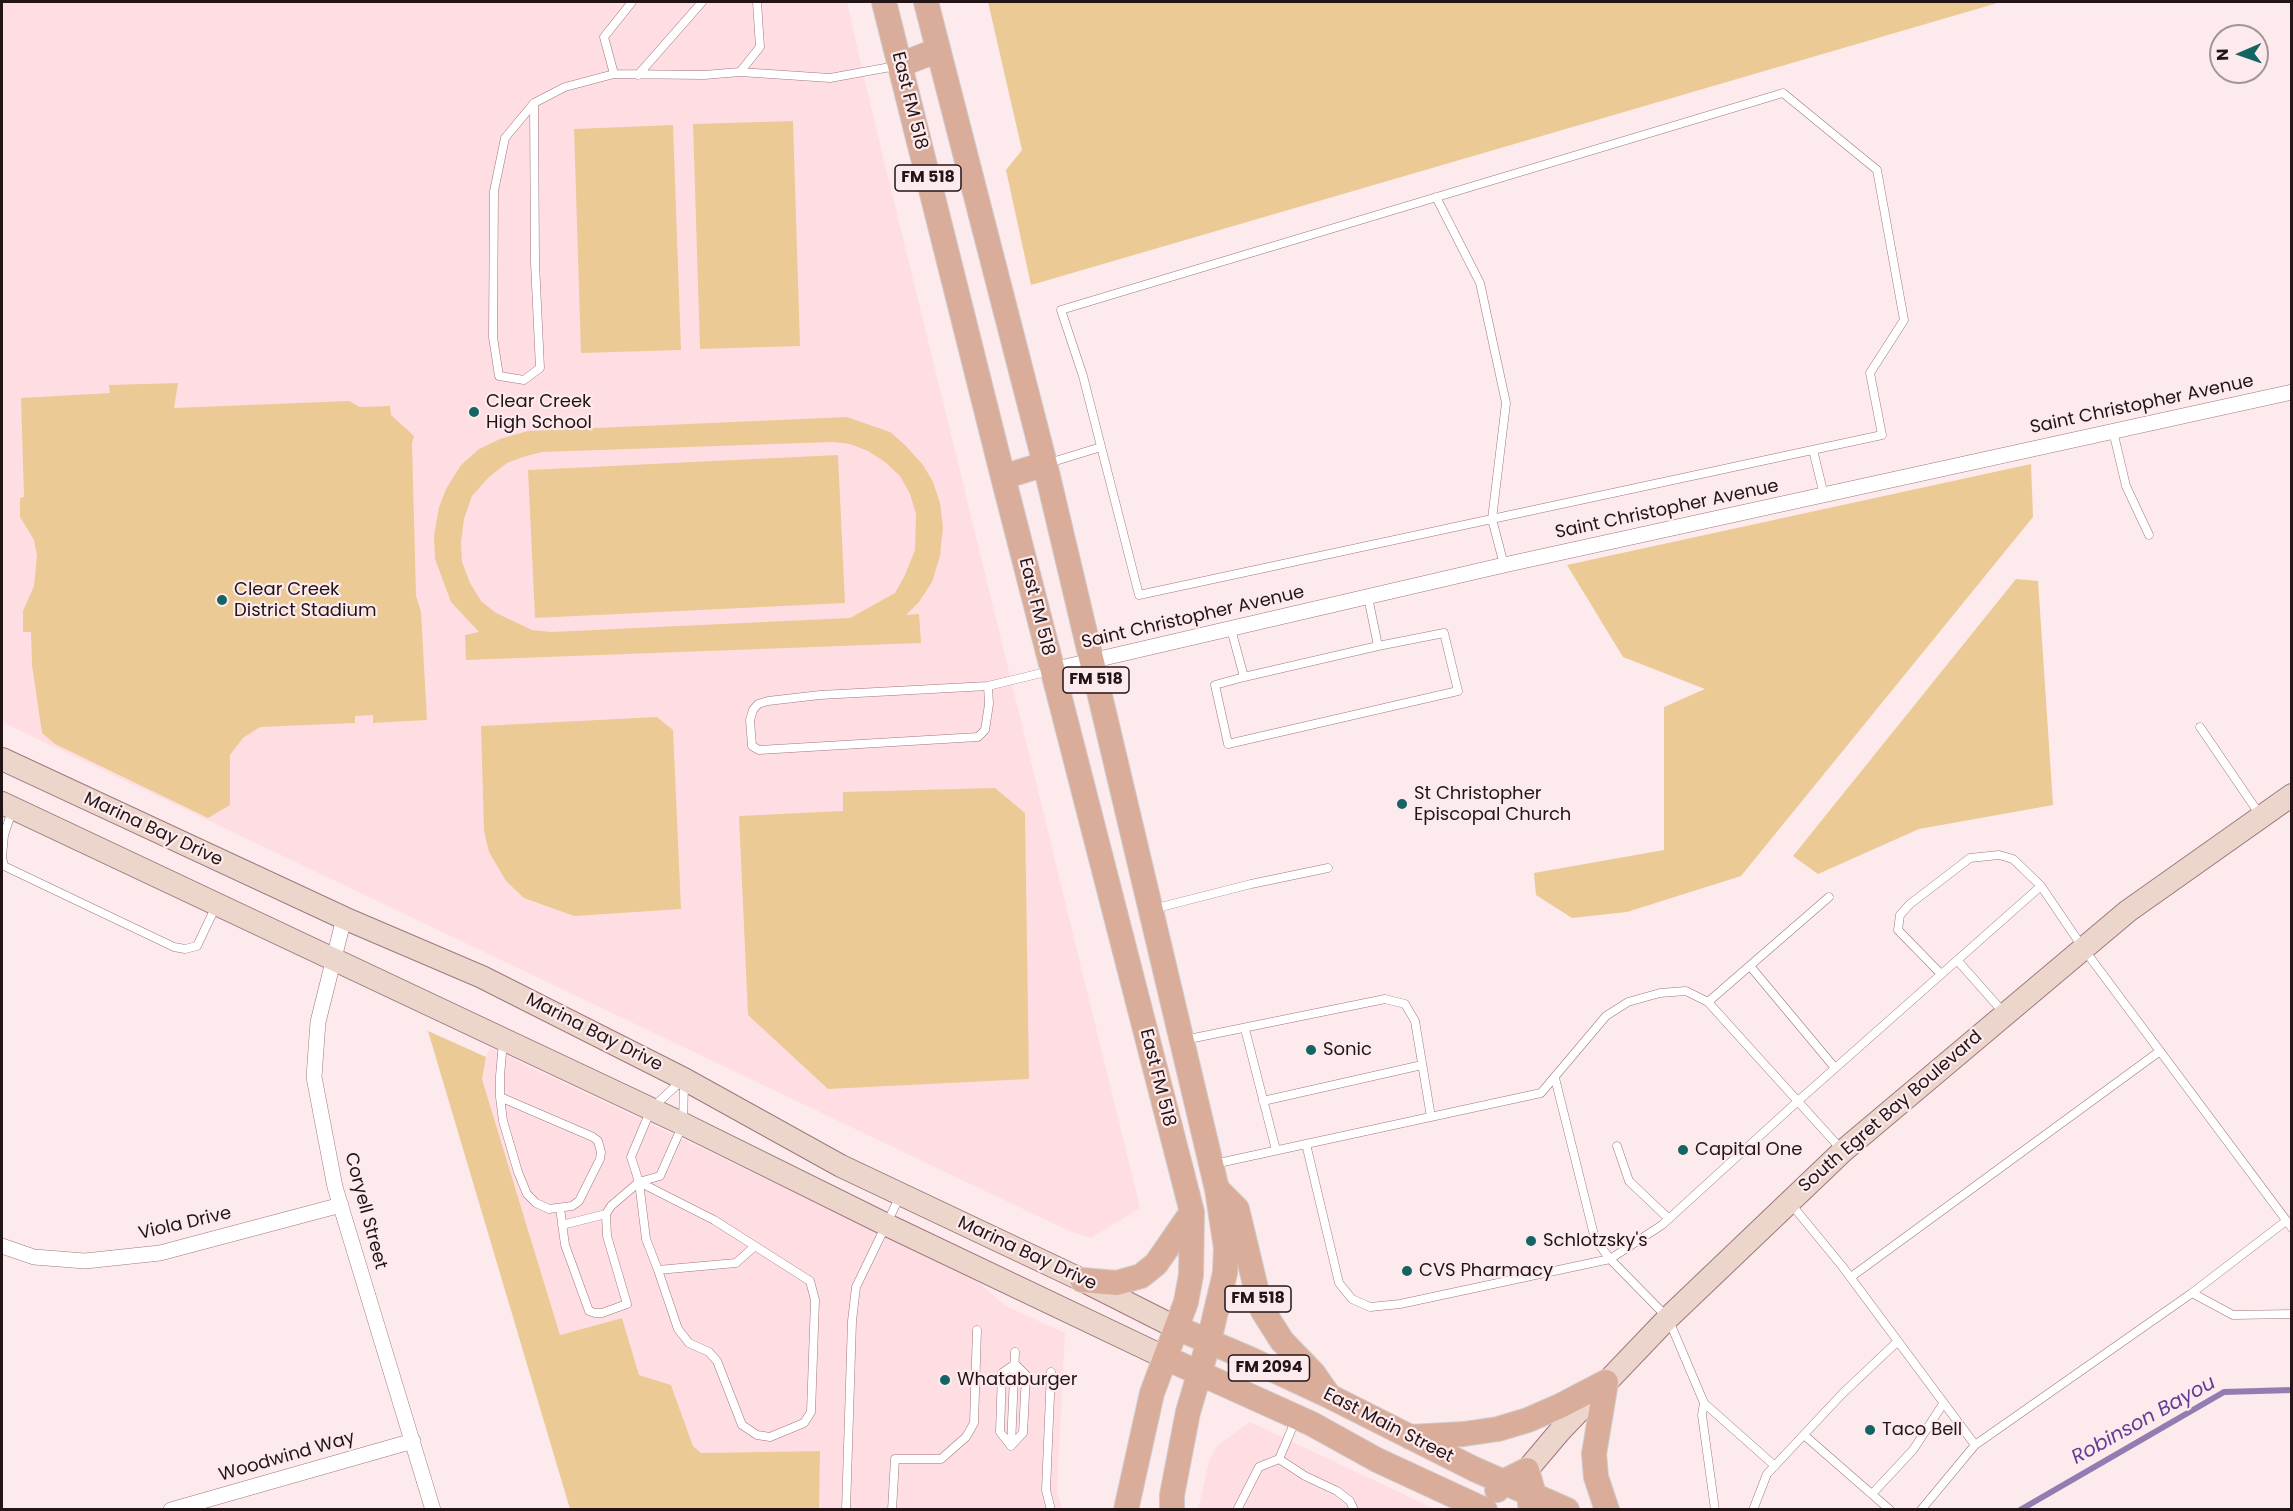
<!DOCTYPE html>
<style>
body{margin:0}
#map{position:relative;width:2293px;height:1511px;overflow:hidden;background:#fceaec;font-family:Poppins,sans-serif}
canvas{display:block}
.frame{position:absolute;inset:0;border:3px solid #231417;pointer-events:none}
.north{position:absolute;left:2209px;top:24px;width:60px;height:60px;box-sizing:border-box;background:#fceaec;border:2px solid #a59497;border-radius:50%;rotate:268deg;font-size:16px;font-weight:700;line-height:24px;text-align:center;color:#231417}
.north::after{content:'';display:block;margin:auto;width:21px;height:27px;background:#146463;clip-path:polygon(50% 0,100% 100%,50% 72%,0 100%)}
</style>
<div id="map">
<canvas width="2293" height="1511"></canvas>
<div class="frame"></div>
<div class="north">N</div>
</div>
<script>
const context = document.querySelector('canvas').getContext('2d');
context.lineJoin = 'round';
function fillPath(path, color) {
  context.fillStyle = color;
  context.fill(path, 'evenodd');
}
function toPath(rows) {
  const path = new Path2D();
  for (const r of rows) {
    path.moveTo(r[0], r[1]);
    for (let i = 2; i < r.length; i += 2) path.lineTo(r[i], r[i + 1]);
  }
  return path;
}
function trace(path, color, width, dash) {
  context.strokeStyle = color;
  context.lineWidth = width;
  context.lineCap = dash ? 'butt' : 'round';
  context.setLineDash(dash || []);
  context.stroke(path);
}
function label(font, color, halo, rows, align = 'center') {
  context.font = font + ' Poppins,sans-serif';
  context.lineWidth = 4.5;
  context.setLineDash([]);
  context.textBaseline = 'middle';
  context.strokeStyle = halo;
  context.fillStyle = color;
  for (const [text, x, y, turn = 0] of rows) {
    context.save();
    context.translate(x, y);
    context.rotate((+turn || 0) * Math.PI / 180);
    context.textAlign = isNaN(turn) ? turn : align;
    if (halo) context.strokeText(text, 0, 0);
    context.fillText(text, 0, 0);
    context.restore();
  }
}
const built = toPath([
 [2,2,847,2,870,103,1140,1208,1091,1238,1069,1231,2,722],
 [490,1048,971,1276,1006,1306,1065,1333,1057,1491,1062,1509,818,1509,820,1451,701,1453,693,1446,671,1385,639,1375,622,1318,560,1335,482,1079,486,1057],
 [1250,1422,1435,1509,1198,1510,1209,1461,1217,1446]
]);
const green = toPath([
 [988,2,2001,2,1031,285,1006,170,1022,150],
 [793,121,800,346,700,349,693,124],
 [673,125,681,350,581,353,574,129],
 [178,383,174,408,349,401,360,407,390,406,391,415,414,436,412,443,416,596,421,612,427,720,373,723,373,715,355,716,355,723,260,727,243,738,230,755,230,805,208,818,55,744,42,733,32,665,31,632,23,632,23,611,34,586,37,556,34,540,20,517,20,498,24,497,21,398,110,393,109,385],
 [847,417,890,432,905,445,923,465,933,482,940,503,943,527,940,556,932,582,919,602,906,615,919,614,921,643,466,660,465,635,479,632,451,602,435,559,434,536,439,507,446,489,461,465,479,449,500,439,528,431],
 [834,442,850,444,868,451,885,462,900,476,910,494,916,514,915,550,905,575,895,593,850,618,551,632,532,630,496,613,481,601,470,583,462,562,461,542,464,519,472,496,489,477,507,463,523,457,542,452],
 [838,455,845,603,535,618,528,470],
 [2031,464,2033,517,1741,876,1627,912,1572,918,1536,895,1534,873,1664,850,1664,707,1705,689,1623,657,1567,565],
 [2016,579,2038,581,2053,805,1919,829,1818,874,1793,856],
 [657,717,673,730,681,909,574,916,524,898,506,881,489,852,484,831,481,726],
 [995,788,1025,813,1029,1079,828,1089,748,1015,739,816,843,811,843,792],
 [428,1031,486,1057,482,1079,560,1335,622,1318,639,1375,671,1385,693,1446,701,1453,820,1451,819,1509,570,1509]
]);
const stream = toPath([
 [2020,1510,2224,1392,2292,1390]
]);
const lane = toPath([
 [632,2,604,37,614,74,704,75,740,72,760,47,757,2],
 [740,72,830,78,896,66],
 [638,75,702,2],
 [1783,93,1877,170,1904,320,1870,373,1882,435,1139,595,1083,376,1061,310,1783,93],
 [534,103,535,263,540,368,524,380,499,376,493,337,494,191,505,138,534,103,565,87,614,74],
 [1436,197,1480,283,1506,403,1492,519,1504,565],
 [2113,431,2126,486,2149,535],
 [1813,450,1824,495],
 [1049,463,1101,447],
 [1231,629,1244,677,1215,685,1228,744,1458,691,1444,633,1378,646,1368,597],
 [1244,677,1378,646],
 [988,686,989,704,985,730,978,737,759,750,752,746,750,720,753,710,758,704,768,701,820,695,988,686,1050,671],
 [2200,727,2260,815],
 [2,856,4,835,12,811],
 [2,857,4,866,174,947,185,949,197,946,216,906],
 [1153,909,1251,884,1328,868],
 [1957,960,2004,1013],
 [1750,966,1835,1068],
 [1941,974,1898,930,1900,915,1910,904,1970,858,1999,855,2013,859,2041,886,2083,948,2292,1228],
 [1708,1002,1829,897],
 [1245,1029,1276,1150],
 [1184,1040,1385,999,1405,1004,1415,1021,1431,1117],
 [1555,1078,1595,1239,1610,1259,1668,1318,1704,1403,1775,1466],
 [680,1082,651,1109,631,1157,639,1182,646,1239,658,1270,736,1263,755,1246],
 [500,1097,593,1137,598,1141,601,1152,600,1159,579,1201,572,1206,549,1209,536,1203,527,1194,518,1172,503,1121,500,1097,500,1076,503,1042],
 [1263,1101,1422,1065],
 [1306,1144,1339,1283,1352,1299,1370,1307,1400,1304,1610,1259,1662,1225,1798,1101,2041,886],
 [1617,1146,1629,1181,1669,1219],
 [1214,1164,1541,1093,1606,1016,1628,1002,1660,993,1686,991,1708,1002,1841,1149],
 [639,1182,714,1220,810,1281,815,1300,811,1412,804,1423,770,1437,757,1435,742,1425,717,1361,709,1352,689,1343,678,1329,658,1270],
 [1791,1204,1842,1266,1975,1445,1921,1510],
 [560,1208,565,1245,589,1311,595,1313,602,1313,627,1304,607,1236,606,1214,611,1206,639,1182,660,1176,683,1124,684,1083],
 [562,1225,606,1214],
 [1851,1277,2160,1051],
 [2192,1293,2286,1221],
 [1015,1364,1026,1375,1023,1433,1011,1446,1000,1432,1002,1373,1015,1364],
 [1704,1403,1702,1415,1715,1510],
 [1296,1419,1279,1459,1305,1476,1337,1491,1350,1501,1354,1510],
 [1804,1435,1890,1510],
 [1975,1445,2192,1293,2233,1315,2292,1314],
 [1011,1446,1015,1352],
 [1872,1494,1913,1450,1943,1404],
 [846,1510,852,1321,856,1287,900,1196],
 [892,1510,895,1459,941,1459,966,1437,974,1423,977,1330],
 [1051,1510,1046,1490,1051,1372],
 [1237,1510,1259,1467,1279,1459],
 [1753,1510,1767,1474,1842,1394,1898,1341]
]);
const street = toPath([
 [1052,670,1504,565,2292,392],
 [344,918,318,1022,314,1077,335,1187,433,1510],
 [2,1246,34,1257,85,1261,160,1253,341,1205],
 [171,1510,413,1441]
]);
const secondary = toPath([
 [2,759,344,918,482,977,684,1079,841,1166,1082,1280,1177,1328],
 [2,803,683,1124,887,1225,1166,1358],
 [1527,1470,1560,1431,1668,1318,1843,1151,2128,911,2292,795]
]);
const primary = toPath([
 [884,2,1003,477,1192,1212,1191,1275,1186,1302,1152,1393,1126,1510],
 [926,2,1045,464,1217,1189,1226,1248,1225,1273,1209,1341,1188,1412,1172,1495,1172,1510],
 [900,65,938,50],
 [1003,477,1045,464],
 [1217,1189,1237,1209,1259,1301,1263,1311,1282,1341,1313,1373,1327,1393],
 [1082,1280,1117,1283,1141,1276,1156,1264,1192,1212],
 [1177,1328,1250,1359,1329,1396,1474,1469,1567,1510],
 [1166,1358,1312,1424,1377,1460,1485,1510],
 [1606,1382,1594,1454,1596,1477,1607,1510],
 [1410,1437,1464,1434,1498,1429,1528,1420,1560,1406,1606,1382],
 [1497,1490,1503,1482,1527,1470,1534,1495,1530,1504]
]);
const markers = [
 [474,412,6,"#146463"],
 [222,600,6,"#146463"],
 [1402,804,6,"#146463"],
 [1311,1050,6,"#146463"],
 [1683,1150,6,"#146463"],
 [1531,1241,6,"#146463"],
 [1407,1271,6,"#146463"],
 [945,1380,6,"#146463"],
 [1870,1430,6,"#146463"]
];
const shields = [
 [928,178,66],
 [1096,680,66],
 [1258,1299,66],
 [1269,1368,81]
];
const shieldNames = [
 ["FM 518",928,178],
 ["FM 518",1096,680],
 ["FM 518",1258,1299],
 ["FM 2094",1269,1368]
];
const streetNames = [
 ["East FM 518",909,101,76],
 ["Saint Christopher Avenue",2142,405,-12],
 ["Saint Christopher Avenue",1667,510,-12],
 ["East FM 518",1036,607,76],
 ["Saint Christopher Avenue",1193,618,-13],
 ["Marina Bay Drive",153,830,25],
 ["Marina Bay Drive",594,1033,27],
 ["East FM 518",1157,1078,76],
 ["South Egret Bay Boulevard",1891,1112,-41],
 ["Coryell Street",365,1211,75],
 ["Viola Drive",185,1224,-13],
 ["Marina Bay Drive",1027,1254,25],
 ["East Main Street",1388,1426,27],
 ["Woodwind Way",287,1457,-16]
];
const poiNames = [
 ["Clear Creek",486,402],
 ["High School",486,423],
 ["Clear Creek",234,590],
 ["District Stadium",234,611],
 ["St Christopher",1414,794],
 ["Episcopal Church",1414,815],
 ["Sonic",1323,1050],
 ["Capital One",1695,1150],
 ["Schlotzsky's",1543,1241],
 ["CVS Pharmacy",1419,1271],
 ["Whataburger",957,1380],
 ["Taco Bell",1882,1430]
];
const waterNames = [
 ["Robinson Bayou",2144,1421,-29]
];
fillPath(built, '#ffdee3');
fillPath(green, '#ebca96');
trace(stream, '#927cb2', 6);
trace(lane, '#9f787d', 9);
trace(street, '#9f787d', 16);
trace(secondary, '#9f787d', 24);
trace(primary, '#cfcbcc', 26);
trace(lane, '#fff', 8);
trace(street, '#fff', 15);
trace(secondary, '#ecd6cc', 22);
trace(primary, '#d9ad9a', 24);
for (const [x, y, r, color] of markers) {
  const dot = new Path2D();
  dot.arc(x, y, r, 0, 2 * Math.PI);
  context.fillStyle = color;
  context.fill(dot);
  trace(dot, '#fceaec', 2);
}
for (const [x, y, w] of shields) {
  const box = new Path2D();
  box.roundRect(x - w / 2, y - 13, w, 26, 4.5);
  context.fillStyle = '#fceaec';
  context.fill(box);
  trace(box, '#231417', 1.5);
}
label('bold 16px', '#231417', null, shieldNames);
label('18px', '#231417', '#fceaec', streetNames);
label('18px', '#231417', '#fceaec', poiNames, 'left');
label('italic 20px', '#603e95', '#fceaec', waterNames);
</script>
